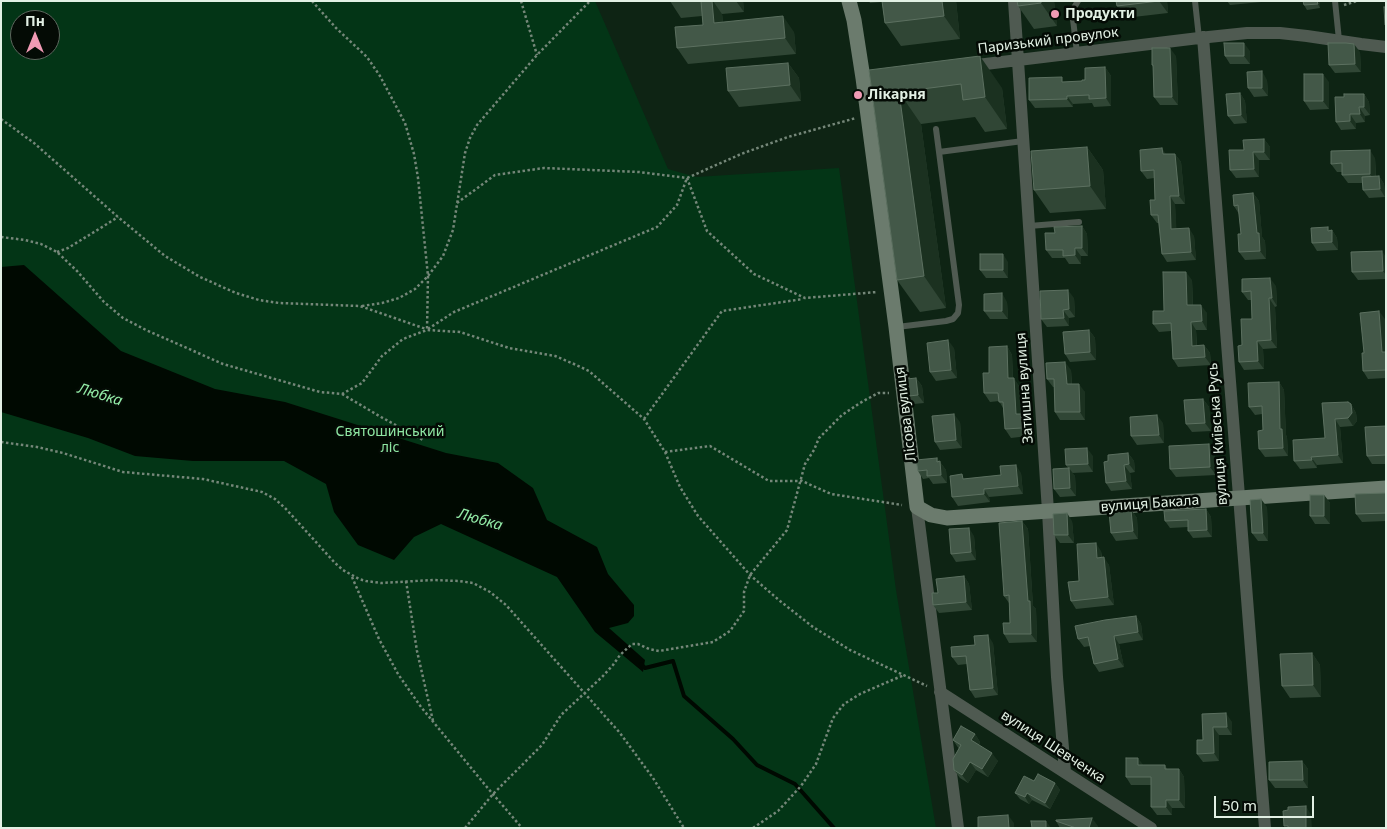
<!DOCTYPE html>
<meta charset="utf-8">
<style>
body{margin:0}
#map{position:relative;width:1387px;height:829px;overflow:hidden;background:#0e2414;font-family:"Noto Sans",sans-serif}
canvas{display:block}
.frame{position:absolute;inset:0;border:2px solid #e2f0e4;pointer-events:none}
.north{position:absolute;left:10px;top:10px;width:50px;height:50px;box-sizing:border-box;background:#040b05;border:1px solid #5d675e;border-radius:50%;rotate:0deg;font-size:14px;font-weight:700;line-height:20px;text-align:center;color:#e2f0e4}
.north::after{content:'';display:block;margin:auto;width:18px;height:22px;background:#f09ab4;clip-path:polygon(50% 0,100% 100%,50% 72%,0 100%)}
.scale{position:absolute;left:1214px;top:796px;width:100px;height:22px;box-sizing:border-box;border:2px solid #e2f0e4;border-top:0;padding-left:6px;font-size:15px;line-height:18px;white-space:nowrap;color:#e2f0e4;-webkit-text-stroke:4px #040b05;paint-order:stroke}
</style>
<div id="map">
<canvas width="1387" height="829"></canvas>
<div class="frame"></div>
<div class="north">Пн</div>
<div class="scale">50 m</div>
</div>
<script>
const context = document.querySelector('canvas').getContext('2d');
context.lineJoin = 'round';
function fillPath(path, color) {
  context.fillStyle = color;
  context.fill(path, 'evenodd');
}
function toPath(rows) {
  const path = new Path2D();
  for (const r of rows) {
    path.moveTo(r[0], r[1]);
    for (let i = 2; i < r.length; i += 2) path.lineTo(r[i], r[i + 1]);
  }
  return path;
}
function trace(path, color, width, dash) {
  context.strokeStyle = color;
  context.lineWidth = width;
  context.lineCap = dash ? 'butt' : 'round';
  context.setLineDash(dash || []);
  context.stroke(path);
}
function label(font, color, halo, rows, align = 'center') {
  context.font = font + ' "Noto Sans",sans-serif';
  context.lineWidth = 5;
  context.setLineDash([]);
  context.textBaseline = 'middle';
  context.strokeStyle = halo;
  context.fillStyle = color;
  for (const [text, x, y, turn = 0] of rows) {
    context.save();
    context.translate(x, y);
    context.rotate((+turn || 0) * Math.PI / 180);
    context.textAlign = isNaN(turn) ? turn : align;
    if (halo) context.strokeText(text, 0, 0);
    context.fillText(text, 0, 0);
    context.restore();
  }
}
const green = toPath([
 [1,1,595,1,668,169,696,177,839,168,896,590,936,828,1,828],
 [20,20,50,20,50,50,20,50]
]);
const water = toPath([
 [24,265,121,351,215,389,285,402,446,453,498,463,533,488,547,520,597,547,608,574,634,605,634,616,628,623,609,628,645,660,643,672,595,632,557,577,441,524,414,537,394,560,358,545,334,512,326,484,284,461,193,461,135,456,88,438,1,412,1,267]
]);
const stream = toPath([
 [641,664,645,668,673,661,684,696,733,739,757,765,795,784,834,828]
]);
const path = toPath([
 [312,1,336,28,367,57,380,76,405,123,414,154,418,178,428,276,427,330],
 [521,1,537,55],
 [1344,5,1357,1],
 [1,119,34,143,118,217,165,256,200,277,236,293,259,300,279,303,360,306,426,329],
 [457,203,495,175,544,168,639,172,687,178,707,231,754,274,805,298,877,292],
 [1,237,25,240,41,244,57,252,77,271,104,302,123,318,146,330,223,364,320,392,342,394,362,383,382,356,403,339,427,330,460,332,509,348,555,356,574,364,589,371,644,419,665,452,680,487,698,516,750,575,780,601,813,627,850,650,927,686],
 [57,252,68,248,99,229,118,217],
 [362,306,382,303,399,298,415,289,428,276,443,256,453,230,465,153,470,138,477,125,537,55,590,1],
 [428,329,454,312,657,227,677,205,687,178,741,154,788,137,856,118],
 [342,394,381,417,423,440],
 [644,419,722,311,803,299],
 [1,442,37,447,63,453,123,472,203,479,262,492,275,499,286,509,335,563,343,570,359,579,366,581,381,583,433,580,459,581,473,583,490,592,506,605,620,733,653,778,684,828],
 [665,452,710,446,769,481,802,481,831,494,902,505],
 [352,577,379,639,398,674,421,707,486,786,522,828],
 [406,581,417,651,433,721],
 [465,828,493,794,542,745,561,715,602,677,613,665,620,655,632,644,638,644,649,649,659,651,713,642,730,631,744,611,744,592,750,575,787,530,805,464,814,450,819,438,842,415,860,403,878,393,889,393],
 [753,828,778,811,801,786,816,764,833,718,844,704,860,694,904,675]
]);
const lane = toPath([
 [1195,1,1199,38],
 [1335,1,1339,40],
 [1077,53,1072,11,1078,1],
 [939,152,1023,141],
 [1029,226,1079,222],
 [897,327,946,321,953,319,958,313,959,305,936,129]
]);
const street = toPath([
 [1014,1,1048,511,1057,677,1065,772],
 [1203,37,1265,828],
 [969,66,1199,38,1247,33,1280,33,1307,36,1361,44,1386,47],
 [917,507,958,828],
 [940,692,1151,828]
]);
const secondary = toPath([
 [849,1,854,20,863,78,896,327,917,507,931,515,947,518,1386,488]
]);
const wall = toPath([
 [670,1,743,1,744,12,722,14,723,22,794,32,796,54,688,64,677,48,703,25,702,16,681,18],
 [869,1,956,1,960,39,901,46,885,23,882,2,870,3],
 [1054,1,1057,26,1034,29,1018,6],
 [1116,1,1167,1,1168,13,1125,18,1117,6],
 [1227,1,1272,1,1230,5],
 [1320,1,1320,8,1307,10,1304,5],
 [1250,51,1250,64,1230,64,1225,56],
 [1360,52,1361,72,1335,73,1329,65],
 [1176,56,1178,105,1160,105,1154,97,1153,67,1152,65],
 [788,63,799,78,801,101,739,107,728,91],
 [1105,67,1111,76,1111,106,1094,107,1092,103,1073,104,1073,107,1035,108,1029,100,1066,82,1082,81],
 [869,70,1002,88,1007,129,985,132,975,117,921,124,946,308,920,312,897,280],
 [1267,80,1268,96,1254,97,1248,88],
 [1329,82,1329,109,1310,110,1304,101],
 [1240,93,1245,101,1247,123,1234,124,1228,116],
 [1364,94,1369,102,1370,115,1365,116,1365,122,1356,123,1356,129,1341,130,1336,122,1344,97],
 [1264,139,1270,147,1270,160,1259,160,1259,177,1236,178,1230,170,1244,150],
 [1087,147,1103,170,1106,209,1050,213,1034,190],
 [1166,154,1175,154,1181,162,1185,204,1175,204,1176,229,1194,236,1196,260,1167,262,1162,254,1159,223,1157,223,1151,215,1155,200,1154,178,1147,179,1141,171],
 [1375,158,1376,176,1379,176,1384,184,1385,197,1369,198,1363,190,1363,183,1348,183,1342,175,1342,172,1337,172,1331,164],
 [1253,193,1259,201,1262,237,1265,241,1266,259,1245,260,1239,252,1241,234,1239,214,1234,206],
 [1082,226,1087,234,1088,256,1081,256,1081,264,1069,264,1065,258,1052,258,1046,250,1055,233],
 [1330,230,1332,230,1337,238,1338,250,1317,251,1312,243],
 [1386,257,1386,279,1358,280,1352,272],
 [1008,262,1008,278,986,278,980,270],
 [1192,280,1193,305,1207,313,1207,330,1196,330,1197,345,1204,345,1210,353,1211,365,1178,367,1173,359,1171,331,1159,332,1153,324],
 [1276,286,1277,306,1275,307,1277,348,1263,349,1264,369,1244,370,1239,362,1242,345,1252,319,1251,300,1248,300,1242,292],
 [1074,298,1075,317,1069,318,1069,326,1047,327,1041,319],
 [1007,302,1008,319,990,319,984,311],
 [1385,319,1386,334,1386,378,1368,379,1363,371,1364,353],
 [1089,330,1095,338,1096,360,1070,362,1065,354],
 [1007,346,1012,355,1013,378,1019,386,1021,414,1026,422,1028,436,1011,438,1005,429,1003,408,999,401,990,402,984,393,989,373],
 [954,348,957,378,936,381,930,372],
 [1071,370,1072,384,1085,392,1085,420,1060,420,1055,412,1054,387,1053,387,1047,379],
 [916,378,922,386,924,403,914,404,909,396],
 [1279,382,1284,390,1286,435,1287,437,1288,456,1265,457,1259,449,1263,430,1262,414,1255,415,1249,407],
 [1203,399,1209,407,1211,431,1192,432,1186,424],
 [1322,403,1351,404,1356,413,1357,421,1353,426,1340,427,1343,463,1317,465,1317,468,1300,469,1294,461,1325,438],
 [960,422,962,448,940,450,935,442],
 [1163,423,1164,443,1137,445,1131,436],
 [1386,426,1386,464,1372,464,1367,456],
 [1214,452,1216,475,1176,477,1170,469],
 [1128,453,1134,461,1135,472,1130,473,1132,489,1111,491,1106,483,1108,461],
 [1093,456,1093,472,1072,473,1075,476,1076,496,1060,497,1054,489,1068,468,1066,465],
 [937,458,946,470,947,483,933,484,929,478,923,479,918,471],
 [1021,473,1023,494,989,497,990,502,958,506,952,497,965,479],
 [1386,493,1386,521,1362,522,1356,514],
 [1324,495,1330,503,1330,524,1315,524,1310,516],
 [1267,507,1268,541,1258,541,1252,533],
 [1206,509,1211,517,1212,537,1193,538,1188,531,1188,527,1170,528,1165,521],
 [1131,510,1137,518,1138,539,1116,541,1111,533],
 [1022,521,1028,529,1033,606,1036,609,1037,642,1009,643,1004,634,1010,623,1009,603,1004,596],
 [1072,521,1074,543,1060,543,1054,535],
 [974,536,976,560,956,562,951,554],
 [1101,551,1102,557,1109,565,1114,605,1076,609,1071,601,1079,581],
 [964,576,969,584,972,610,939,613,933,605,938,593],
 [1136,616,1141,624,1143,640,1119,644,1124,667,1099,672,1094,664,1090,646,1084,647,1078,639],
 [993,643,998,695,975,698,970,690,967,664,958,665,952,657,975,645],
 [1312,653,1320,665,1321,697,1290,698,1282,686],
 [1202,714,1232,722,1232,735,1219,735,1219,761,1203,762,1197,754,1203,740],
 [975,734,980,742,979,745,998,761,988,777,976,770,968,783,960,778,954,770,959,749,953,740],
 [1302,761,1308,769,1308,788,1275,788,1269,780],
 [1143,765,1165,765,1167,769,1179,769,1184,777,1185,808,1172,808,1172,815,1157,815,1151,807,1151,785,1131,785,1126,777],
 [1034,781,1055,783,1060,790,1050,809,1032,800,1029,804,1020,799,1015,793],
 [1056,821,1098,826,1098,828,1060,828]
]);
const shadedWall = toPath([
 [712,1,713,1,722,14,725,38,714,23],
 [736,1,743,1,744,12],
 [942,1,956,1,960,39,944,16],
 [1041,1,1054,1,1057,26,1041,3],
 [1159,1,1167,1,1168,13],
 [1317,1,1320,1,1320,8,1318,4],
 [783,16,794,32,796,54,785,38],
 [1244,43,1250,51,1250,64,1244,56],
 [1354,44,1360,52,1361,72,1355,64],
 [1170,48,1176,56,1178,105,1172,97],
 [980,56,1002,88,1007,129,985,97],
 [788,63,799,78,801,101,790,85],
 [1105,67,1111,76,1111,106,1106,98],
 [1262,71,1267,80,1268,96,1262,88],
 [1323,74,1329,82,1329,109,1323,101],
 [899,92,921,124,946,308,924,276],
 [1240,93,1245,101,1247,123,1241,115],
 [1364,94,1369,102,1370,115,1364,107],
 [1067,96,1073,104,1073,107,1067,99],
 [1359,107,1365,116,1365,122,1360,114],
 [1350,114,1356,123,1356,129,1350,121],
 [1264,139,1270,147,1270,160,1264,152],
 [1087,147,1103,170,1106,209,1090,186],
 [1162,148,1168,157,1163,154],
 [1370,150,1375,158,1376,182,1370,174],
 [1253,152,1259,160,1259,177,1254,169],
 [1175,154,1181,162,1185,204,1179,196],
 [1379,176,1384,184,1385,197,1380,189],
 [1253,193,1259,201,1262,237,1265,241,1266,259,1260,251,1257,233],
 [1170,196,1175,204,1177,237,1171,229],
 [1082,226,1087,234,1088,256,1082,248],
 [1328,227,1332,233,1332,230,1337,238,1338,250,1332,242,1328,231],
 [1189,228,1194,236,1196,260,1191,252],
 [1075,248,1081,256,1081,264,1075,255],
 [1382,251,1386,257,1386,275,1383,271],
 [1003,254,1008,262,1008,278,1003,270],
 [1186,272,1192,280,1193,314,1187,305],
 [1270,278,1276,286,1277,306,1272,298],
 [1068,290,1074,298,1075,317,1069,309],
 [1002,293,1007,302,1008,319,1002,311],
 [1269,298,1275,307,1277,348,1271,340],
 [1201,305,1207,313,1207,330,1202,321],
 [1063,310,1069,318,1069,326,1064,318],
 [1379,311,1385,319,1386,334,1386,357,1382,352],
 [1191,322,1196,330,1197,354,1192,346],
 [1089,330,1095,338,1096,360,1090,352],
 [948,340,954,348,957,378,951,370],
 [1257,341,1263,349,1264,369,1258,361],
 [1204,345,1210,353,1211,365,1205,357],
 [1007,346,1012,355,1013,386,1008,378],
 [1065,362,1071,370,1072,393,1067,384],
 [916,378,922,386,924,403,918,395],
 [1014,378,1019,386,1021,414,1026,422,1028,436,1022,428,1016,414],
 [1279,382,1284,390,1286,435,1287,437,1288,456,1283,448,1280,429],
 [1079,384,1085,392,1085,420,1080,412],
 [1203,399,1209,407,1211,431,1205,423],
 [1351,404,1356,413,1357,421,1353,426,1348,418],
 [954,414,960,422,962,448,956,440],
 [1157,415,1163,423,1164,443,1159,435],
 [1335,419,1340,427,1343,463,1338,455],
 [1209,444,1214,452,1216,475,1210,467],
 [1087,448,1093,456,1093,472,1088,464],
 [1128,453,1134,461,1135,472,1129,464],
 [1311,457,1317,465,1317,468,1312,460],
 [937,458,946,470,947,483,941,475],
 [1016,465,1021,473,1023,494,1018,486],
 [1124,465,1130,473,1132,489,1126,481],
 [1069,468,1075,476,1076,496,1070,488],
 [984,489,989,497,990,502,984,494],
 [1324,495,1330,503,1330,524,1324,516],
 [1261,499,1267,507,1268,541,1263,533],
 [1206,509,1211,517,1212,537,1207,530],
 [1131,510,1137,518,1138,539,1133,531],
 [1067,513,1072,521,1074,543,1068,535],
 [1022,521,1028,529,1033,606,1036,609,1037,642,1031,634,1028,601],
 [969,528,974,536,976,560,971,552],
 [1096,543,1101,551,1102,566,1097,558],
 [1104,557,1109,565,1114,605,1108,597],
 [964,576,969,584,972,610,966,602],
 [1136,616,1141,624,1143,640,1138,632],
 [988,635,993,643,998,695,993,688],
 [1114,636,1119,644,1124,667,1118,659],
 [1312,653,1320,665,1321,697,1313,685],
 [1226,713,1232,722,1232,735,1227,727],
 [1213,727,1219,735,1219,761,1214,753],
 [975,734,980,742,977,748,971,740],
 [992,753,998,761,988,777,982,769],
 [1138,758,1144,766,1138,765],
 [1302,761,1308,769,1308,788,1303,780],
 [970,762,976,770,968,783,962,775],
 [1179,769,1184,777,1185,808,1179,800],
 [1055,783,1060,790,1050,809,1045,803],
 [1027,793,1032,800,1029,804,1025,797],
 [1166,800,1172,808,1172,815,1166,807],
 [1306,806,1311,815,1312,828,1306,828],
 [1008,815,1014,823,1014,828,1009,828],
 [1092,818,1098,826,1098,828,1089,828],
 [1046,821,1051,828,1046,828]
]);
const building = toPath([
 [701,1,712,1,714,23,783,16,785,38,677,48,675,27,703,25,701,1],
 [882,1,942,1,944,16,885,23,882,1],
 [1017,1,1041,1,1041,3,1018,6,1017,1],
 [1116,1,1159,1,1117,6,1116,1],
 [1303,1,1317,1,1318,4,1304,5,1303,1],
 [1384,7,1386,7,1386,25,1385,25,1384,7],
 [1224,43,1244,43,1244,56,1225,56,1224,43],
 [1328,43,1346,43,1354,44,1355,64,1329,65,1328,43],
 [1152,48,1170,48,1172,97,1154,97,1153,65,1152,65,1152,48],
 [980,56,985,97,963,100,961,84,899,92,924,276,897,280,869,70,980,56],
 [788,63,790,85,728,91,726,68,788,63],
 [1105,67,1106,98,1089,99,1089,95,1067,96,1067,99,1029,100,1029,78,1062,77,1062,82,1082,81,1082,80,1085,80,1085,68,1105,67],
 [1262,71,1262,88,1248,88,1247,72,1262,71],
 [1304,74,1323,74,1323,101,1304,101,1304,74],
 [1240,93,1241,115,1228,116,1226,94,1240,93],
 [1344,94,1364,94,1364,107,1359,107,1360,114,1350,114,1350,121,1336,122,1335,97,1344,97,1344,94],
 [1264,139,1264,152,1253,152,1254,169,1230,170,1229,150,1244,150,1243,140,1264,139],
 [1087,147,1090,186,1034,190,1031,151,1087,147],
 [1162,148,1163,154,1175,154,1179,196,1170,196,1171,229,1189,228,1191,252,1162,254,1158,215,1151,215,1150,200,1155,200,1154,170,1141,171,1140,150,1162,148],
 [1370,150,1370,174,1342,175,1342,163,1331,164,1331,151,1370,150],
 [1379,176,1380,189,1363,190,1362,177,1379,176],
 [1253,193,1257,233,1259,233,1260,251,1239,252,1238,234,1241,234,1238,205,1234,206,1233,195,1253,193],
 [1082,226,1082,248,1075,248,1075,255,1063,256,1063,250,1046,250,1045,233,1055,233,1054,227,1082,226],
 [1328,227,1328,231,1332,230,1332,242,1312,243,1311,228,1328,227],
 [1382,251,1383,271,1352,272,1351,252,1382,251],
 [980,254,1003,254,1003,270,980,270,980,254],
 [1163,272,1186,272,1187,305,1201,305,1202,321,1191,322,1192,346,1204,345,1205,357,1173,359,1171,323,1153,324,1153,311,1164,311,1163,272],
 [1270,278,1272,298,1269,298,1271,340,1257,341,1258,361,1239,362,1238,346,1242,345,1241,319,1252,319,1251,291,1242,292,1242,279,1270,278],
 [1068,290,1069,309,1063,310,1064,318,1041,319,1040,291,1068,290],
 [1002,293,1002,311,984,311,984,294,1002,293],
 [1379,311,1382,352,1386,352,1386,370,1363,371,1362,353,1364,353,1360,313,1379,311],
 [1089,330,1090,352,1065,354,1063,332,1089,330],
 [948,340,951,370,930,372,927,343,948,340],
 [1007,346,1008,378,1014,378,1016,414,1021,414,1022,428,1005,429,1003,402,999,402,998,393,984,393,983,373,989,373,989,347,1007,346],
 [1065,362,1067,384,1079,384,1080,412,1055,412,1054,379,1047,379,1046,363,1065,362],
 [916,378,918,395,909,396,907,379,916,378],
 [1279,382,1280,429,1282,429,1283,448,1259,449,1258,431,1263,430,1262,406,1249,407,1248,383,1279,382],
 [1203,399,1205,423,1186,424,1184,400,1203,399],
 [1348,402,1351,404,1352,413,1348,418,1335,419,1338,455,1311,457,1312,460,1294,461,1293,440,1325,438,1322,403,1348,402],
 [954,414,956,440,935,442,932,416,954,414],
 [1157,415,1159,435,1131,436,1130,417,1157,415],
 [1386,426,1386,455,1367,456,1365,427,1386,426],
 [1209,444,1210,467,1170,469,1169,446,1209,444],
 [1087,448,1088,464,1066,465,1065,449,1087,448],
 [1128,453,1129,464,1124,465,1126,481,1106,483,1104,462,1108,461,1108,455,1128,453],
 [937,458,937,462,940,461,941,475,927,476,927,470,918,471,916,460,937,458],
 [1016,465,1018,486,984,489,984,494,952,497,950,476,962,474,963,479,1001,475,1000,466,1016,465],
 [1069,468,1070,488,1054,489,1053,469,1069,468],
 [1386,493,1386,513,1356,514,1355,494,1386,493],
 [1310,495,1324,495,1324,516,1310,516,1310,495],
 [1261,499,1263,533,1252,533,1250,500,1261,499],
 [1206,509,1207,530,1188,531,1188,520,1165,521,1164,511,1206,509],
 [1131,510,1133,531,1111,533,1109,512,1131,510],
 [1067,513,1068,535,1054,535,1053,514,1067,513],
 [1022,521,1028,601,1030,601,1031,634,1004,634,1003,623,1010,623,1009,595,1004,596,999,523,1022,521],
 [969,528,971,552,951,554,949,529,969,528],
 [1096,543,1097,558,1104,557,1108,597,1071,601,1068,582,1079,581,1077,544,1096,543],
 [964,576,966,602,933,605,932,593,938,593,936,579,964,576],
 [1136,616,1138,632,1114,636,1118,659,1094,664,1088,637,1078,639,1075,626,1105,620,1136,616],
 [988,635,993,688,970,690,966,656,952,657,951,647,975,645,974,636,988,635],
 [1312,653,1313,685,1282,686,1280,654,1312,653],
 [1226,713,1227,727,1213,727,1214,753,1197,754,1197,740,1203,740,1202,714,1226,713],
 [961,726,975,734,971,740,992,753,982,769,970,762,962,775,954,770,953,759,961,745,953,740,961,726],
 [1126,758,1138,758,1138,765,1165,765,1165,769,1179,769,1179,800,1166,800,1166,807,1151,807,1151,777,1126,777,1126,758],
 [1302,761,1303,780,1269,780,1269,762,1302,761],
 [1038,774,1055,783,1045,803,1027,793,1025,797,1015,793,1024,776,1034,781,1038,774],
 [1306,806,1306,828,1288,828,1288,826,1284,826,1283,811,1288,810,1288,807,1306,806],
 [1008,815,1009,828,978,828,978,817,1008,815],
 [1092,818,1089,828,1076,828,1056,821,1056,820,1092,818],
 [1031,821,1046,821,1046,828,1032,828,1031,821]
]);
const markers = [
 [1055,14,5,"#f09ab4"],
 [858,95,5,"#f09ab4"]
];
const poiNames = [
 ["Продукти",1065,14],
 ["Лікарня",868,95]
];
const streetNames = [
 ["Паризький провулок",1048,41,-7],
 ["Затишна вулиця",1025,388,-94],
 ["Лісова вулиця",906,414,-97],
 ["вулиця Київська Русь",1218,434,-94],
 ["вулиця Бакала",1150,504,-4],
 ["вулиця Шевченка",1053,747,33]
];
const parkNames = [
 ["Святошинський",390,432],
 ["ліс",390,448]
];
const waterNames = [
 ["Любка",100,395,17],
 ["Любка",480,520,16]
];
fillPath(green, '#033516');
fillPath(water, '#000901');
trace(stream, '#000901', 4);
trace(path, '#758779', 2.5, [2.5, 2.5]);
trace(lane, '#4f5a51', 6);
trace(street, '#4f5a51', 12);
trace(secondary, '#6b7b6d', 15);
fillPath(wall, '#304635');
fillPath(shadedWall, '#1b3120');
fillPath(building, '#435848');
trace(building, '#5c7060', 1);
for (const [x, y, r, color] of markers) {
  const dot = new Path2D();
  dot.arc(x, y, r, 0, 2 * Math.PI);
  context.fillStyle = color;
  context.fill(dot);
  trace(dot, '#040b05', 2);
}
label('bold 14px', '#e2f0e4', '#040b05', poiNames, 'left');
label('14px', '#e2f0e4', '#040b05', streetNames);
label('14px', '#8fe7a3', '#040b05', parkNames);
label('italic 15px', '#94eda8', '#040b05', waterNames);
</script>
